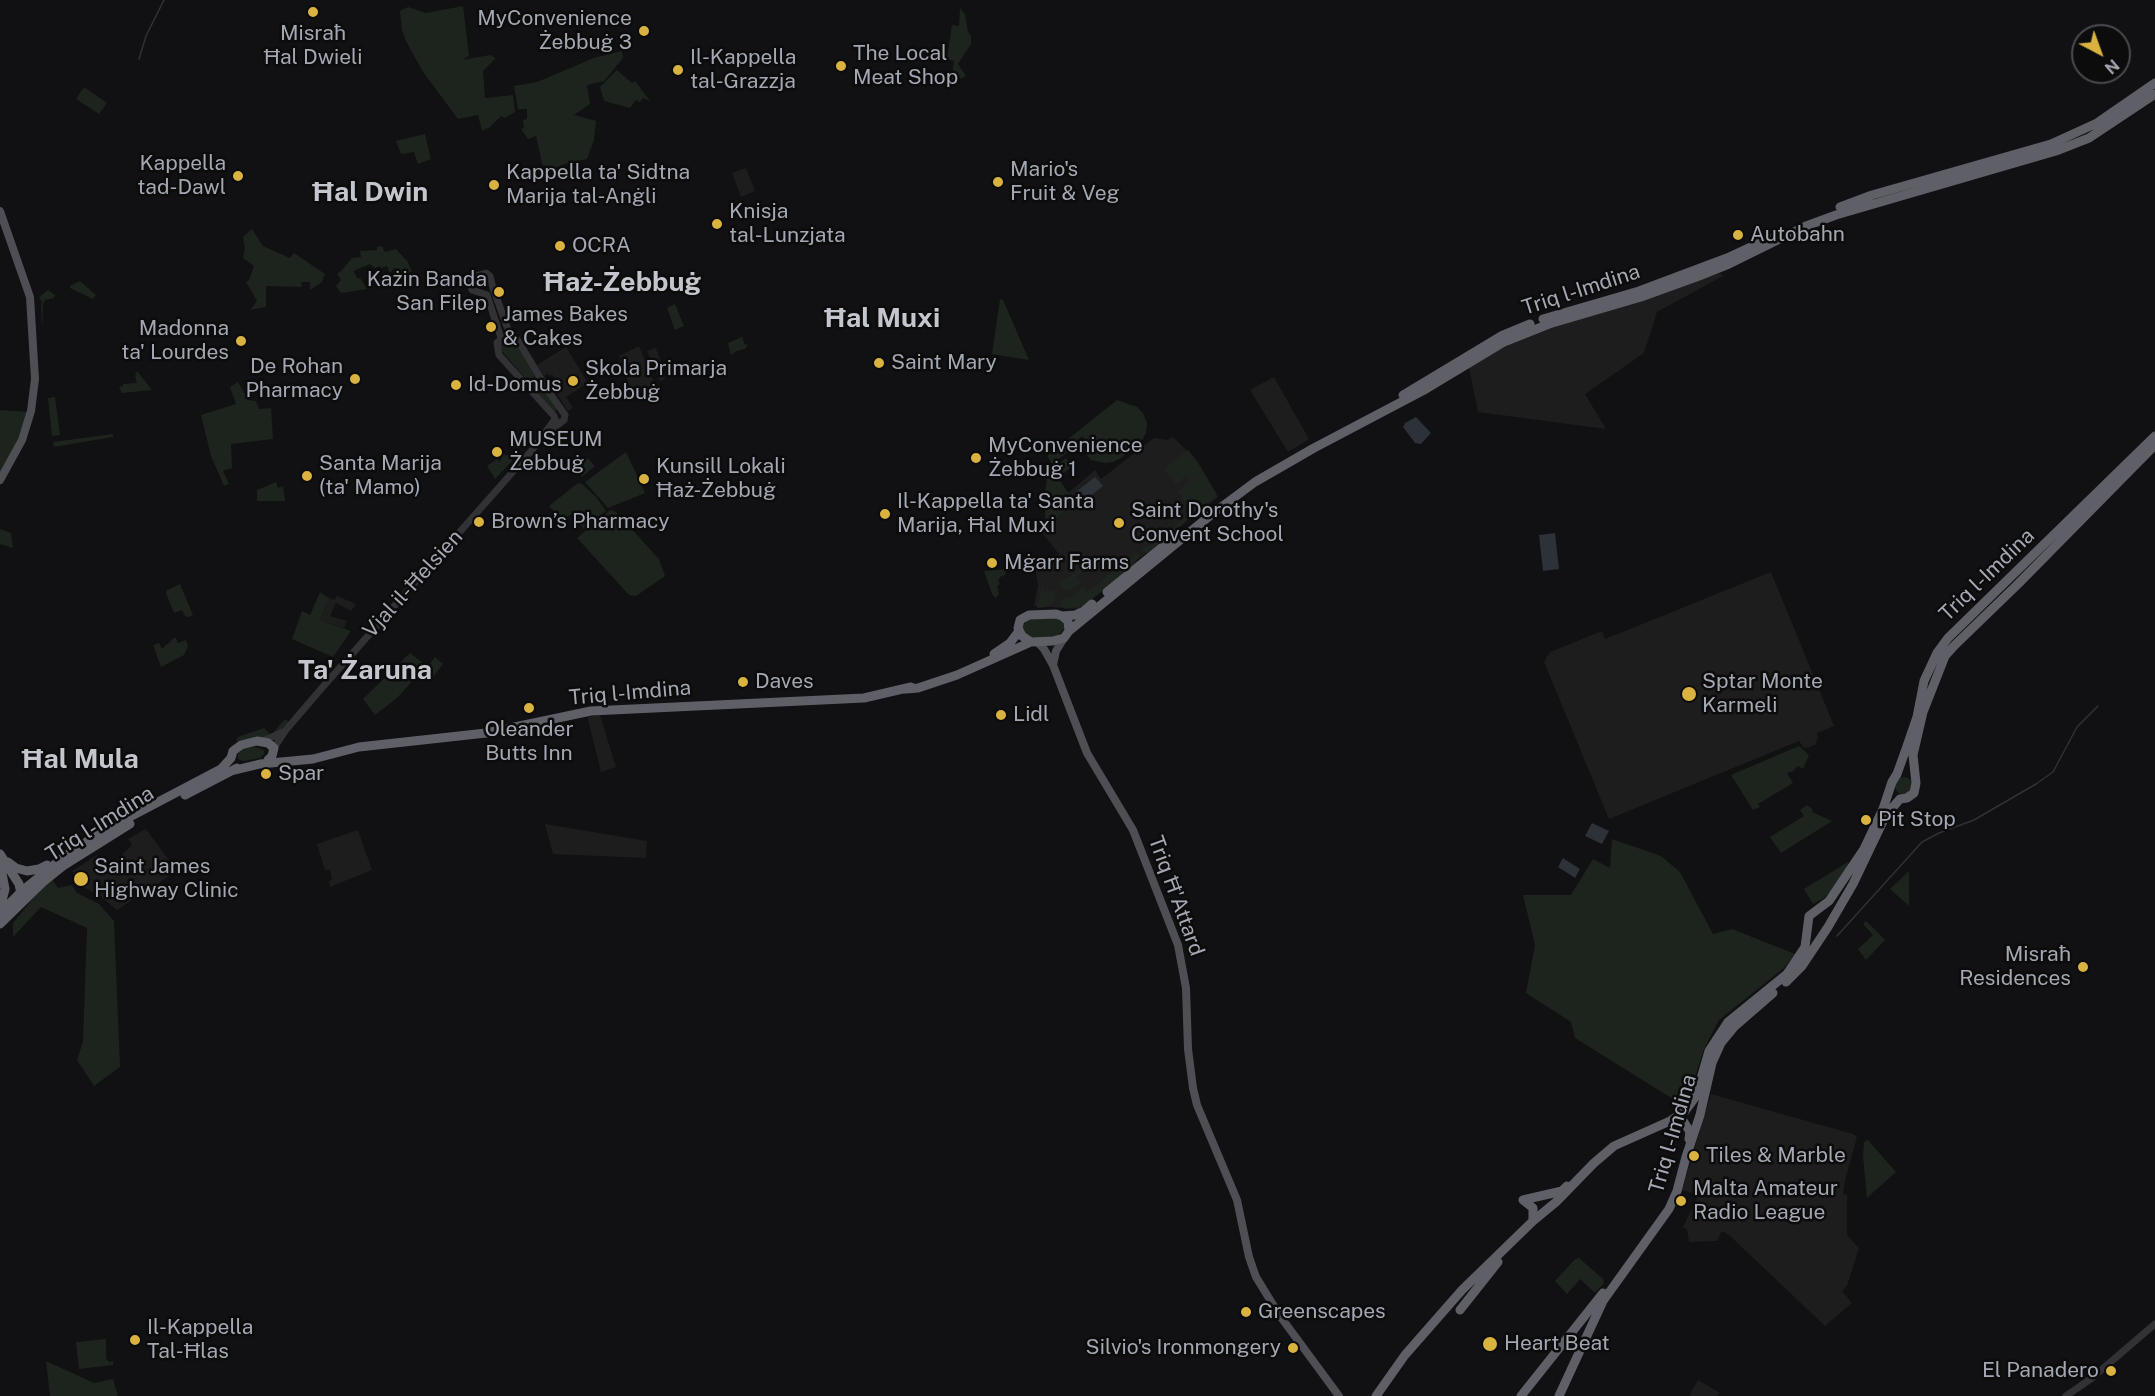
<!DOCTYPE html>
<meta charset="utf-8">
<style>
body{margin:0}
#map{position:relative;width:2155px;height:1396px;overflow:hidden;background:#111012;font-family:"Public Sans",sans-serif}
canvas{display:block}
.north{position:absolute;left:2071px;top:24px;width:60px;height:60px;box-sizing:border-box;background:#0c0c0d;border:2px solid #484a4f;border-radius:50%;rotate:139deg;font-size:16px;font-weight:700;line-height:24px;text-align:center;color:#a3a7b1}
.north::after{content:'';display:block;margin:auto;width:21px;height:27px;background:#dab240;clip-path:polygon(50% 0,100% 100%,50% 72%,0 100%)}
</style>
<div id="map">
<canvas width="2155" height="1396"></canvas>
<div class="north">N</div>
</div>
<script>
const context = document.querySelector('canvas').getContext('2d');
context.lineJoin = 'round';
function fillPath(path, color) {
  context.fillStyle = color;
  context.fill(path, 'evenodd');
}
function toPath(rows) {
  const path = new Path2D();
  for (const r of rows) {
    if (r.length === 3) {
      path.moveTo(r[0] + r[2], r[1]);
      path.arc(r[0], r[1], r[2], 0, 2 * Math.PI);
      continue;
    }
    path.moveTo(r[0], r[1]);
    for (let i = 2; i < r.length; i += 2) path.lineTo(r[i], r[i + 1]);
  }
  return path;
}
function trace(path, color, width, dash) {
  context.strokeStyle = color;
  context.lineWidth = width;
  context.lineCap = dash ? 'butt' : 'round';
  context.setLineDash(dash || []);
  context.stroke(path);
}
function label(font, color, halo, rows, align = 'center') {
  context.font = font + ' "Public Sans",sans-serif';
  context.lineWidth = 5;
  context.setLineDash([]);
  context.textBaseline = 'middle';
  context.strokeStyle = halo;
  context.fillStyle = color;
  for (const [text, x, y, turn = 0] of rows) {
    context.save();
    context.translate(x, y);
    context.rotate((+turn || 0) * Math.PI / 180);
    context.textAlign = isNaN(turn) ? turn : align;
    if (halo) context.strokeText(text, 0, 0);
    context.fillText(text, 0, 0);
    context.restore();
  }
}
const built = toPath([
 [746,168,755,191,741,197,732,173],
 [1720,273,1723,276,1657,312,1644,353,1585,394,1606,429,1478,412,1469,367,1494,352,1541,330,1598,314],
 [639,346,655,385,630,399,627,393,632,391,619,361,621,360,619,356],
 [566,347,588,383,566,397,573,408,568,411,553,388,560,383,557,378,555,379,552,374,550,376,548,374,544,376,537,365],
 [656,348,664,371,665,379,660,381,647,351],
 [1274,377,1309,439,1288,452,1250,390],
 [1173,437,1197,461,1218,497,1137,560,1127,571,1080,609,1034,606,1038,586,1034,560,1059,554,1042,533,1075,502,1068,493,1095,470,1101,479,1154,438,1167,440],
 [1771,572,1834,726,1817,733,1818,738,1815,745,1809,747,1804,748,1799,741,1609,819,1544,662,1550,652,1602,631,1605,639],
 [337,596,356,604,351,611,336,603,330,616,347,621,344,628,320,620,329,598,334,600],
 [600,715,616,767,601,772,588,720,588,717],
 [545,824,647,841,646,858,553,854],
 [146,829,177,871,117,910,99,895,81,886,72,871,97,855,110,875,118,870,111,865,132,845,128,839],
 [358,830,372,870,330,887,329,882,332,879,330,870,325,870,317,844],
 [1711,1094,1853,1134,1857,1137,1845,1180,1843,1194,1847,1195,1847,1235,1859,1248,1847,1286,1842,1291,1852,1303,1825,1326,1729,1235,1722,1231,1717,1241,1689,1242,1687,1229,1683,1227,1699,1195,1682,1190],
 [1698,1380,1720,1393,1717,1396,1689,1396]
]);
const green = toPath([
 [463,6,469,56,462,60,490,55,496,58,483,71,485,98,513,95,515,112,505,118,501,116,490,127,482,131,478,115,458,119,423,72,406,41,402,30,400,11,408,7,426,13],
 [960,8,965,14,968,32,971,36,971,44,958,64,966,76,951,83,954,61,947,59,952,25,959,26],
 [622,51,623,58,604,81,587,85,590,104,574,115,596,121,594,140,587,159,568,163,546,171,542,163,536,136,528,139,521,129,524,128,523,120,527,119,527,109,518,109,514,86,537,82,594,58],
 [617,70,632,83,635,81,650,101,643,98,640,102,636,100,630,108,604,101,600,87],
 [84,87,107,103,99,114,76,99],
 [425,134,431,159,418,164,414,152,401,154,396,141],
 [252,229,263,246,290,258,294,253,325,274,322,282,310,290,310,282,301,282,302,287,266,286,266,307,250,310,257,301,246,282,249,280,254,266,243,258,245,248,243,237],
 [382,246,385,252,396,249,408,262,412,272,404,276,402,271,394,268,390,273,387,266,381,268,380,266,375,268,370,264,353,271,358,279,360,278,367,289,341,293,336,286,341,280,337,274,342,270,352,258,361,257,360,251,377,250,377,247],
 [80,281,96,295,93,299,70,288,70,286],
 [48,290,55,295,54,298,45,300,43,304,42,330,41,305,42,302,39,297],
 [1000,299,1003,300,1029,360,992,354],
 [675,304,684,326,675,330,667,308],
 [505,337,512,337,558,409,554,412,501,350,500,341],
 [742,337,745,345,748,344,745,349,737,351,731,355,728,343],
 [137,371,152,390,122,393,119,387,123,386,123,384,137,383,135,376],
 [238,382,248,400,256,401,259,409,271,408,273,439,231,444,232,468,223,471,229,484,224,486,211,456,201,415,236,404,230,387],
 [55,397,60,435,52,436,48,398],
 [1117,400,1137,407,1143,413,1147,423,1146,433,1141,442,1121,458,1113,462,1105,463,1091,460,1086,454,1083,436,1077,441,1079,444,1052,464,1047,456],
 [0,410,28,412,15,447,0,474],
 [113,434,113,437,54,447,53,442],
 [1188,450,1197,461,1217,495,1149,552,1145,553,1142,551,1144,547,1151,546,1186,517,1186,513,1191,509,1178,492,1190,481,1186,476,1176,484,1164,469,1174,460],
 [626,452,645,493,608,508,585,482],
 [503,453,506,456,508,454,512,461,495,479,487,466,497,459,500,462],
 [588,458,595,466,582,477,574,468],
 [1066,458,1072,466,1058,478,1075,502,1042,533,1046,525,1044,498,1049,466,1052,469],
 [276,482,278,488,283,486,285,501,257,501,257,490],
 [578,483,582,484,596,497,606,511,584,529,572,514,562,520,549,506],
 [610,510,616,512,659,559,665,576,636,596,629,595,577,538],
 [0,529,11,533,13,548,0,544],
 [1136,553,1139,556,1137,560,1127,571,1083,606,1065,609,1061,606,1062,599,1072,596,1083,587,1087,592],
 [1006,569,1005,575,1000,577,998,581,1000,584,997,586,999,594,996,598,992,594,984,571],
 [1079,569,1082,571,1076,577,1081,583,1072,589,1065,590,1061,587,1059,580,1068,578],
 [180,584,193,615,188,617,185,616,182,610,174,613,166,593,167,590],
 [1043,584,1044,592,1052,590,1056,596,1054,602,1048,607,1037,608],
 [320,592,329,598,320,620,351,631,333,657,292,639,302,611,310,615],
 [1031,618,1057,618,1065,624,1065,628,1058,636,1042,639,1029,637,1025,633,1022,626],
 [175,637,178,643,186,640,188,646,184,655,161,667,153,645,159,643,162,649],
 [410,653,423,663,420,667,423,669,397,698,375,715,363,699],
 [435,657,443,664,433,677,425,670],
 [285,719,289,722,273,737,236,741,238,737,264,728,271,735],
 [1799,746,1809,755,1803,769,1798,766,1793,771,1787,773,1793,783,1758,804,1760,807,1753,810,1731,775],
 [255,747,264,750,264,754,260,758,244,761,238,759,238,753,242,749],
 [1904,786,9],
 [1807,805,1813,810,1812,812,1832,821,1781,853,1770,837,1804,816,1800,810],
 [1612,839,1661,856,1680,872,1713,934,1732,929,1795,954,1784,968,1719,1020,1704,1049,1689,1094,1681,1104,1575,1038,1571,1022,1526,993,1535,945,1523,895,1571,895,1593,859,1610,868],
 [1848,862,1849,866,1841,879,1824,898,1813,904,1804,889],
 [1909,871,1909,906,1890,889],
 [52,879,58,888,72,885,77,893,99,904,114,921,120,1067,94,1086,77,1060,83,1042,87,928,41,907,13,937,13,923,43,886],
 [1866,921,1885,940,1866,960,1858,949,1873,935,1863,924],
 [1868,1140,1896,1172,1867,1198,1863,1156,1864,1142],
 [1579,1258,1603,1279,1604,1283,1595,1293,1580,1279,1567,1294,1555,1281,1575,1259],
 [106,1339,106,1358,109,1362,113,1361,113,1365,79,1369,76,1342],
 [46,1361,94,1383,113,1379,118,1396,50,1396]
]);
const water = toPath([
 [1416,417,1431,433,1421,444,1415,443,1403,427,1405,423],
 [1095,477,1103,486,1083,502,1076,492],
 [1555,533,1559,569,1543,571,1539,535],
 [1592,823,1609,831,1602,844,1585,836],
 [1563,858,1580,869,1575,878,1558,867]
]);
const stream = toPath([
 [139,59,146,36,164,0],
 [1837,936,1922,842,1939,833,1974,820,2036,784,2053,772,2077,727,2098,706]
]);
const minor = toPath([
 [505,336,497,343,499,355,554,416,556,422],
 [501,338,487,295,472,290,468,278,486,273,490,276,493,288,510,335,517,339,549,392,565,415,564,420,550,431],
 [263,741,283,732],
 [274,748,285,731,321,689,533,449,555,419],
 [2066,1396,2092,1378,2155,1324]
]);
const major = toPath([
 [0,211,30,297,35,379,31,411,22,440,0,480],
 [1037,642,1044,649,1053,665,1087,753,1133,830,1178,945,1186,988,1188,1049,1193,1088,1197,1105,1237,1200,1249,1257,1256,1277,1280,1316,1339,1396],
 [1053,665,1056,651,1064,638]
]);
const highway = toPath([
 [1840,207,1872,195,2051,144,2097,123,2155,83],
 [1543,319,1639,291,1727,258,1770,238],
 [1403,395,1501,336,1530,324],
 [1107,592,1176,536],
 [1062,616,1075,615,1084,611,1092,604],
 [1031,642,1022,636,1018,628,1020,620,1029,615,1056,614,1062,616,1068,621,1069,631],
 [994,654,1010,643,1019,631],
 [906,689,918,688,957,675,1031,642,1053,641,1064,638,1069,631,1212,514,1255,482,1314,448,1426,389,1504,342,1549,324,1641,297,1699,276,1729,264,1806,226,1836,215,2056,151,2089,138,2155,94],
 [231,771,260,764,313,759,359,747,486,733,591,711,864,698,911,687],
 [185,795,237,768],
 [0,854,19,884,21,894],
 [0,862,5,889,0,908],
 [8,862,16,868,27,871,39,869,47,865],
 [0,913,22,891,65,856,103,831,221,769,231,758,233,751,241,745,257,741,268,743,274,748,272,756,268,760],
 [0,924,43,882,63,866,130,824],
 [1786,982,1802,966,1828,927,1853,884,1886,815,1900,799,1907,798,1914,793,1916,783,1913,755,1923,712,1945,656,1955,645,2018,584,2155,445],
 [1670,1121,1684,1122,1690,1132,1689,1139],
 [1523,1200,1562,1191,1567,1186],
 [1523,1200,1533,1208,1533,1221],
 [1460,1310,1498,1262],
 [1376,1396,1405,1355,1462,1290,1533,1221,1556,1202,1594,1163,1614,1146,1670,1121,1685,1111,1696,1096,1709,1051,1728,1022,1787,974,1805,947,1809,916,1829,901,1864,849,1883,809,1892,782,1897,774,1906,749,1917,717,1924,681,1937,653,1948,638,2155,436],
 [1521,1396,1603,1293],
 [1559,1396,1603,1301,1669,1209,1677,1191,1686,1157,1700,1115,1712,1063,1721,1043,1735,1026,1773,993]
]);
const markers = [
 [313,12,6,"#dab240"],
 [644,31,6,"#dab240"],
 [841,66,6,"#dab240"],
 [678,70,6,"#dab240"],
 [238,176,6,"#dab240"],
 [998,182,6,"#dab240"],
 [494,185,6,"#dab240"],
 [717,224,6,"#dab240"],
 [1738,235,6,"#dab240"],
 [560,246,6,"#dab240"],
 [499,292,6,"#dab240"],
 [491,327,6,"#dab240"],
 [241,341,6,"#dab240"],
 [879,363,6,"#dab240"],
 [355,379,6,"#dab240"],
 [573,381,6,"#dab240"],
 [456,385,6,"#dab240"],
 [497,452,6,"#dab240"],
 [976,458,6,"#dab240"],
 [307,476,6,"#dab240"],
 [644,479,6,"#dab240"],
 [885,514,6,"#dab240"],
 [479,522,6,"#dab240"],
 [1119,523,6,"#dab240"],
 [992,563,6,"#dab240"],
 [743,682,6,"#dab240"],
 [1689,694,8,"#dab240"],
 [529,708,6,"#dab240"],
 [1001,715,6,"#dab240"],
 [266,774,6,"#dab240"],
 [1866,820,6,"#dab240"],
 [81,879,8,"#dab240"],
 [2083,967,6,"#dab240"],
 [1694,1156,6,"#dab240"],
 [1681,1201,6,"#dab240"],
 [1246,1312,6,"#dab240"],
 [135,1340,6,"#dab240"],
 [1490,1344,8,"#dab240"],
 [1293,1348,6,"#dab240"],
 [2111,1371,6,"#dab240"]
];
const poiNames = [
 ["MyConvenience",632,19,"right"],
 ["Żebbuġ 3",632,43,"right"],
 ["Misraħ",313,34,"center"],
 ["Ħal Dwieli",313,58,"center"],
 ["The Local",853,54],
 ["Meat Shop",853,78],
 ["Il-Kappella",690,58],
 ["tal-Grazzja",690,82],
 ["Kappella",226,164,"right"],
 ["tad-Dawl",226,188,"right"],
 ["Mario's",1010,170],
 ["Fruit & Veg",1010,194],
 ["Kappella ta' Sidtna",506,173],
 ["Marija tal-Anġli",506,197],
 ["Knisja",729,212],
 ["tal-Lunzjata",729,236],
 ["Autobahn",1750,235],
 ["OCRA",572,246],
 ["Każin Banda",487,280,"right"],
 ["San Filep",487,304,"right"],
 ["James Bakes",503,315],
 ["& Cakes",503,339],
 ["Madonna",229,329,"right"],
 ["ta' Lourdes",229,353,"right"],
 ["Saint Mary",891,363],
 ["De Rohan",343,367,"right"],
 ["Pharmacy",343,391,"right"],
 ["Skola Primarja",585,369],
 ["Żebbuġ",585,393],
 ["Id-Domus",468,385],
 ["MUSEUM",509,440],
 ["Żebbuġ",509,464],
 ["MyConvenience",988,446],
 ["Żebbuġ 1",988,470],
 ["Santa Marija",319,464],
 ["(ta' Mamo)",319,488],
 ["Kunsill Lokali",656,467],
 ["Ħaż-Żebbuġ",656,491],
 ["Il-Kappella ta' Santa",897,502],
 ["Marija, Ħal Muxi",897,526],
 ["Saint Dorothy's",1131,511],
 ["Convent School",1131,535],
 ["Brown’s Pharmacy",491,522],
 ["Mġarr Farms",1004,563],
 ["Daves",755,682],
 ["Sptar Monte",1702,682],
 ["Karmeli",1702,706],
 ["Lidl",1013,715],
 ["Oleander",529,730,"center"],
 ["Butts Inn",529,754,"center"],
 ["Spar",278,774],
 ["Pit Stop",1878,820],
 ["Saint James",94,867],
 ["Highway Clinic",94,891],
 ["Misraħ",2071,955,"right"],
 ["Residences",2071,979,"right"],
 ["Tiles & Marble",1706,1156],
 ["Malta Amateur",1693,1189],
 ["Radio League",1693,1213],
 ["Greenscapes",1258,1312],
 ["Il-Kappella",147,1328],
 ["Tal-Ħlas",147,1352],
 ["Heart Beat",1504,1344],
 ["Silvio's Ironmongery",1281,1348,"right"],
 ["El Panadero",2099,1371,"right"]
];
const streetNames = [
 ["Triq l-Imdina",1581,290,-18],
 ["Triq l-Imdina",1987,575,-44],
 ["Vjal il-Ħelsien",413,584,-48],
 ["Triq l-Imdina",630,693,-5],
 ["Triq l-Imdina",100,824,-32],
 ["Triq Ħ'Attard",1176,896,70],
 ["Triq l-Imdina",1673,1134,-74]
];
const districtNames = [
 ["Ħal Dwin",370,193],
 ["Ħaż-Żebbuġ",622,283],
 ["Ħal Muxi",882,319],
 ["Ta' Żaruna",365,671],
 ["Ħal Mula",80,760]
];
fillPath(built, '#1d1d1e');
fillPath(green, '#1d241e');
fillPath(water, '#2c3238');
trace(stream, '#2c3238', 1.5);
trace(minor, '#323236', 7);
trace(major, '#4e4f55', 8);
trace(highway, '#5f6067', 9);
for (const [x, y, r, color] of markers) {
  const dot = new Path2D();
  dot.arc(x, y, r, 0, 2 * Math.PI);
  context.fillStyle = color;
  context.fill(dot);
  trace(dot, '#0c0c0d', 2);
}
label('21px', '#a3a7b1', '#0c0c0d', poiNames, 'left');
label('21px', '#a3a7b1', '#0c0c0d', streetNames);
label('bold 27px', '#c4c6cd', '#0c0c0d', districtNames);
</script>
